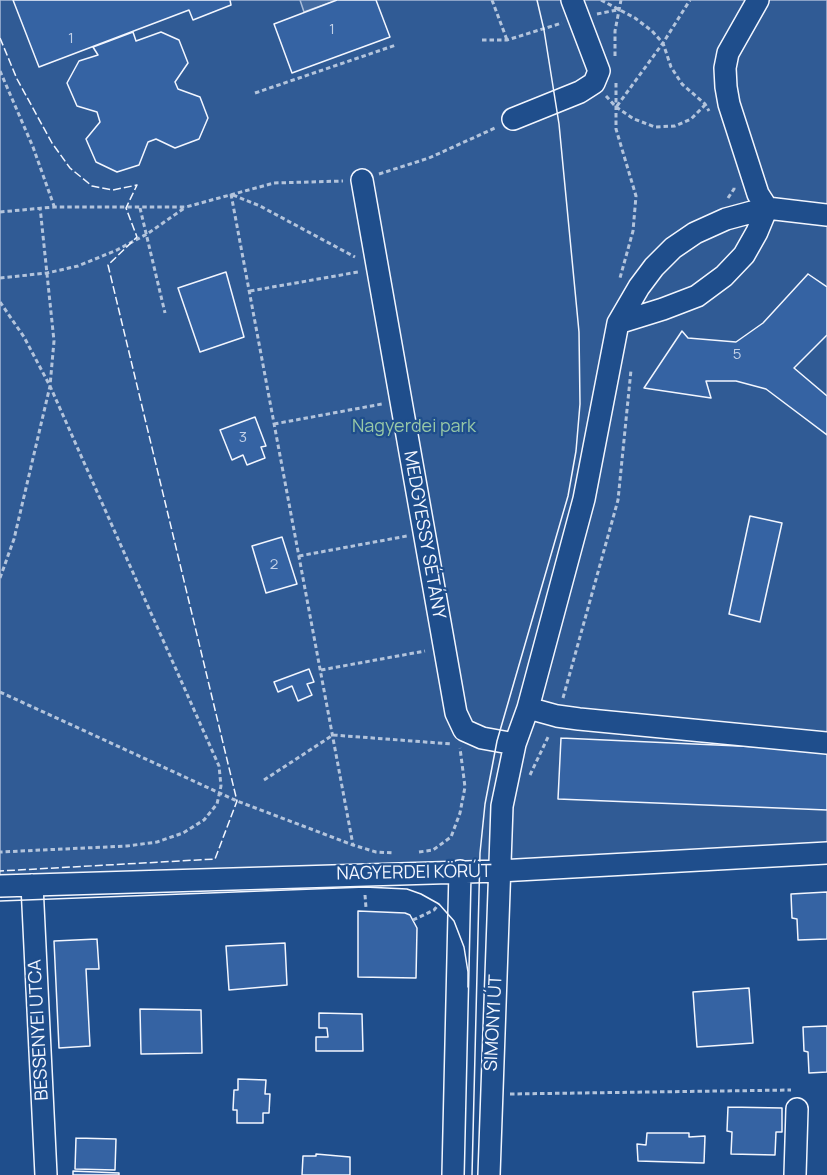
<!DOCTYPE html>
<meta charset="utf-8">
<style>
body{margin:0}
canvas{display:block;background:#1f4e8c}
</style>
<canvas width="827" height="1175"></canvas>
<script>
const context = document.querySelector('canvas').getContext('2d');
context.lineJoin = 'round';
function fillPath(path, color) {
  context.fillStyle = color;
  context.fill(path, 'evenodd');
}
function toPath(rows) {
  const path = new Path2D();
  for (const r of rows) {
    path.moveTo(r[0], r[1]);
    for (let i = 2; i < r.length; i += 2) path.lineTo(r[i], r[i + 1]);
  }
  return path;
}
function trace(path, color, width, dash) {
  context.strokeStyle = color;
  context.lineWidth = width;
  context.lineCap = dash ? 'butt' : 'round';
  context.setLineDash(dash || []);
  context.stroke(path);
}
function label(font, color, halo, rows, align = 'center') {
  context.font = font + ' Manrope,sans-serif';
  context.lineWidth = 4.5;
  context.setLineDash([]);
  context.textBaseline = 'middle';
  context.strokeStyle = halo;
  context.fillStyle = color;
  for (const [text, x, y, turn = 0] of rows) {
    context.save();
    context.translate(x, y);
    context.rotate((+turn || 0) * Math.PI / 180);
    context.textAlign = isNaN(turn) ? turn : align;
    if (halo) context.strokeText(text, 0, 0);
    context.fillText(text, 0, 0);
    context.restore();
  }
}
const green = toPath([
 [0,0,827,0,827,853,0,886,0,0]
]);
const water = toPath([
 [300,0,337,0,304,12,300,0]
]);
const building = toPath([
 [13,0,230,0,231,5,193,20,189,10,39,67,13,0],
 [337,0,376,0,390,37,292,73,274,24,337,0],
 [133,32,136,41,161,32,179,40,188,63,175,82,178,89,200,97,208,118,199,139,175,148,156,139,148,142,139,165,117,172,96,162,86,139,100,122,97,112,77,106,67,83,79,61,98,55,93,47,133,32],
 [226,272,244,337,200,352,178,288,226,272],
 [808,274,827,287,827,335,794,368,827,396,827,435,766,389,736,381,706,381,711,398,644,388,682,331,688,338,736,342,763,323,808,274],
 [255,417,266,446,261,447,265,458,247,465,243,455,232,460,220,430,255,417],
 [750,516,782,523,760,622,729,614,750,516],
 [282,537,297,584,266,593,252,546,282,537],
 [309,669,314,682,307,684,312,695,298,701,292,686,278,692,274,682,309,669],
 [561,738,827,750,827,810,558,799,561,738],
 [827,892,827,939,798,940,797,919,792,918,791,894,827,892],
 [358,911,405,913,410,915,417,928,416,978,358,977,358,911],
 [97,939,99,969,86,969,90,1046,59,1048,54,941,97,939],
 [285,943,287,985,229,990,226,946,285,943],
 [749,988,753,1043,697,1047,693,992,749,988],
 [140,1009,201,1010,202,1053,141,1054,140,1009],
 [319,1013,362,1014,363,1051,316,1051,316,1037,328,1037,327,1028,319,1028,319,1013],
 [827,1026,827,1072,809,1073,808,1052,804,1051,803,1027,827,1026],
 [238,1079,266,1080,265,1094,270,1094,269,1113,263,1113,263,1123,237,1123,237,1110,233,1110,234,1090,238,1090,238,1079],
 [728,1107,782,1108,782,1132,776,1132,775,1155,731,1154,732,1132,727,1131,728,1107],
 [647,1133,689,1133,689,1137,705,1136,704,1163,638,1161,637,1144,646,1145,647,1133],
 [76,1138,116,1139,115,1170,75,1169,76,1138],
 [316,1154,350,1157,350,1175,302,1175,303,1156,316,1156,316,1154],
 [73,1171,119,1173,119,1175,73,1175,73,1171]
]);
const path = toPath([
 [492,0,507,40],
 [601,0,635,18,652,31,663,43,671,67,682,84,705,104,709,111],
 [597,14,617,10],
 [482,40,507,40,562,23],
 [615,56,615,31,621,0],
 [0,71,33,147,54,206],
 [616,83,616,129,636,196,633,231,620,278],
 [255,93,396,45],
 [606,96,616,107,634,119,655,127,675,126,691,119,705,105],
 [617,106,663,43,690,0],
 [379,174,429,158,495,128],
 [231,194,353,845],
 [233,195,260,206,355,257],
 [728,198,734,189,734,185],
 [140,208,165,313],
 [0,212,54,207,186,207,274,183,343,181],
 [0,278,47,273,78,266,117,250,147,234,186,207],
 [250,291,358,272],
 [0,302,24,337,50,386,219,766,221,786,217,804,204,820,183,833,157,842,127,846,0,852],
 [274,424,382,404],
 [299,556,407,536],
 [0,578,14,539,50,386,54,341,40,207],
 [321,670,425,651],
 [0,692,237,801,353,845,376,852,394,853],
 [563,698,618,500,631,370],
 [530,775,549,735],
 [264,780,333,735,452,744],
 [419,852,433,850,451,837,460,813,465,787,460,748],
 [365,895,366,908],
 [413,920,434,910,439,904],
 [510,1094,791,1090]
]);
const minor = toPath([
 [758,0,728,53,725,68,726,87,729,104,758,194,767,208],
 [513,119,580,92,594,83,599,71,572,0],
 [362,180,456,713,464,730,482,738,515,744],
 [618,323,663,309,697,296,724,276,744,255,757,232,767,208],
 [528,708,557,716,579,719,827,743],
 [32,885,46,1175],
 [0,886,499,871,827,853],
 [453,1175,460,871],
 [489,1175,502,806,515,744,528,708,584,499,618,323,639,287,654,267,673,248,695,233,726,219,767,208,827,215],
 [795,1175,797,1109]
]);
const tram = toPath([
 [0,901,365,887,407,889,421,894,439,904,454,921,464,947,468,972,468,987],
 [472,1175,480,853,485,804,497,741,568,496,576,451,580,404,579,332,559,124,544,30,537,0]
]);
const fence = toPath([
 [0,38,17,79,52,143,70,168,92,186,113,190,137,185,126,208,137,237,108,265,237,801,215,859,0,871]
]);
const numberNames = [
 ["1",332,30],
 ["1",71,39],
 ["5",737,355],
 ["3",243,438],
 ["2",274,565]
];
const parkNames = [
 ["Nagyerdei park",414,427]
];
const streetNames = [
 ["MEDGYESSY SÉTÁNY",424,535,80],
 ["NAGYERDEI KÖRÚT",414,873,-1],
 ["SIMONYI ÚT",494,1023,-87],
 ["BESSENYEI UTCA",39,1030,-93]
];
fillPath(green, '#305b95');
trace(green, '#a8bbd7', 1.5);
fillPath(water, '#446ba0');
trace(water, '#a8bbd7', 1.5);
fillPath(building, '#3563a3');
trace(building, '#f2f6ff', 1.5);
trace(minor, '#f2f6ff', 24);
trace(path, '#b3c4dc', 3, [4.5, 3]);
trace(minor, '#1f4e8c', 21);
trace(tram, '#f2f6ff', 1.5);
trace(fence, '#f2f6ff', 1.5, [8, 3]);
label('15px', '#c3d1e8', null, numberNames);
label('18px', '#97c8a6', '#1f4e8c', parkNames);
label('18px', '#f2f6ff', '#1f4e8c', streetNames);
</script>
